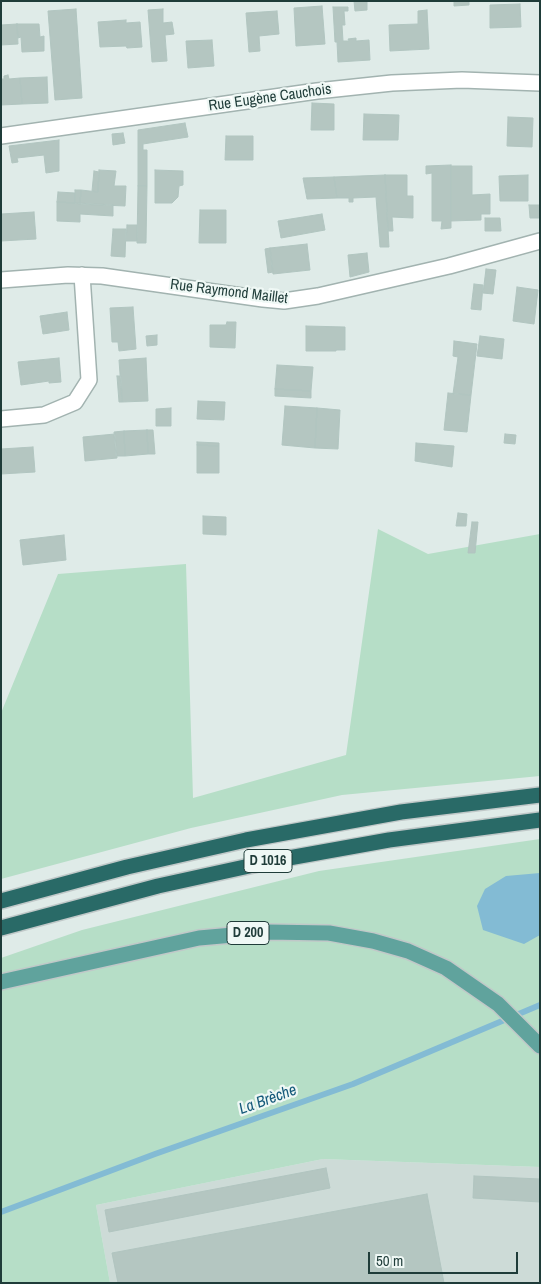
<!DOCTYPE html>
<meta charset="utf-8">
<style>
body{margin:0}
#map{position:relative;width:541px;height:1284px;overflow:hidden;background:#dfebe8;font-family:"Archivo Narrow",sans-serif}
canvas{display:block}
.frame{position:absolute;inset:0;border:2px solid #1f3c39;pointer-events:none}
.scale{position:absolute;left:368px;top:1252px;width:150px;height:22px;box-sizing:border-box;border:2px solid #1f3c39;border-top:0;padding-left:6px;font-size:15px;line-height:18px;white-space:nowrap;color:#1f3c39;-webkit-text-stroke:4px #eff8f5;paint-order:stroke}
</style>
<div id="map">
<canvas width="541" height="1284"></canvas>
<div class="frame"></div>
<div class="scale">50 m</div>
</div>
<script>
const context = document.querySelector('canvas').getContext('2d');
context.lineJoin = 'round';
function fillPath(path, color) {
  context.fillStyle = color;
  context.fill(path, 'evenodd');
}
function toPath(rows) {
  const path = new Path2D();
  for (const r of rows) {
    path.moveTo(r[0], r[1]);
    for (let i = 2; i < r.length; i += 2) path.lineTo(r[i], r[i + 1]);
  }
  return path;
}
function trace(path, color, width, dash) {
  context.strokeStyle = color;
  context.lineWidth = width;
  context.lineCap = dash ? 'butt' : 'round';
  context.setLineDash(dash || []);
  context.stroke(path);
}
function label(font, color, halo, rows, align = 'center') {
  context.font = font + ' "Archivo Narrow",sans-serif';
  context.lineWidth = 4.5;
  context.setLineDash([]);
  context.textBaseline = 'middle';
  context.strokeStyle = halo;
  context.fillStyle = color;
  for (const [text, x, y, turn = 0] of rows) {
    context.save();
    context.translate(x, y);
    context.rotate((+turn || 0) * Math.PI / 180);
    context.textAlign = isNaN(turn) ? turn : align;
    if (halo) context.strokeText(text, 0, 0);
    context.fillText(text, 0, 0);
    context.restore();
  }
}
const built = toPath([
 [323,1159,540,1167,540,1283,110,1283,96,1205]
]);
const green = toPath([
 [378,529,428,554,540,534,540,776,342,795,191,828,1,879,1,713,58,574,186,564,193,798,346,755],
 [540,839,540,1167,323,1159,96,1205,110,1283,1,1283,1,958,82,930,319,871]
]);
const water = toPath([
 [540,873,540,935,524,944,483,930,477,906,485,889,506,876]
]);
const stream = toPath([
 [1,1212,155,1154,353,1084,540,1005]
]);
const building = toPath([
 [354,1,367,1,367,10,355,11,354,1],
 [454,1,469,1,469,5,454,6,454,1],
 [520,4,521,27,490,28,490,5,520,4],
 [322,6,325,44,296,46,294,8,322,6],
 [333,7,348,7,348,11,344,11,345,25,342,25,343,41,349,41,348,39,356,38,356,41,369,40,370,60,338,62,337,42,335,42,333,7],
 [76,9,82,98,55,100,48,11,76,9],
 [163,9,163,23,172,22,174,34,165,35,167,61,152,62,148,10,163,9],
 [427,10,429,49,390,51,389,25,418,24,418,11,427,10],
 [277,11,279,34,259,36,260,51,249,52,246,13,277,11],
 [126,20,126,23,140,22,142,47,127,48,126,46,100,47,98,22,126,20],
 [17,24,18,44,1,45,1,25,17,24],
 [17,24,39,24,40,37,44,36,44,51,22,52,21,37,18,38,17,24],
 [212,40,214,66,188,68,186,41,212,40],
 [8,75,9,79,20,78,22,104,1,105,1,79,4,79,4,76,8,75],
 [47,77,48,103,22,104,20,78,47,77],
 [312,103,334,104,334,130,311,130,312,103],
 [364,114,399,115,398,140,363,140,364,114],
 [508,117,533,118,532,147,507,146,508,117],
 [185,123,188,137,143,144,143,150,147,150,147,186,138,186,138,130,185,123],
 [123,133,125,143,113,145,112,134,123,133],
 [226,136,253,136,253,160,225,160,226,136],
 [59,140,59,171,46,173,44,155,17,158,18,162,12,163,9,146,59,140],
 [451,165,451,228,441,229,442,221,432,221,432,173,426,174,426,166,451,165],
 [451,166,472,166,472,195,490,194,490,214,481,214,481,220,451,221,451,166],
 [99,170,116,171,114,186,126,186,125,206,80,204,81,190,98,192,99,170],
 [155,170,183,171,183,185,179,186,178,197,172,203,155,203,155,170],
 [94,171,99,172,98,192,92,191,94,171],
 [385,175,407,175,407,196,413,196,413,218,392,217,393,231,388,231,385,175],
 [385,175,389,247,380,247,376,197,353,198,353,202,349,202,349,198,337,198,334,177,385,175],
 [528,175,528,201,500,201,499,176,528,175],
 [334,177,337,198,307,199,303,178,334,177],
 [138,186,147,186,146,243,137,243,138,186],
 [75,190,81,190,80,204,75,203,75,190],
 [58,192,75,193,75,203,57,202,58,192],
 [57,202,113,205,113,216,80,214,80,222,57,221,57,202],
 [529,205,540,205,540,218,530,218,529,205],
 [200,210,226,210,226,243,199,243,200,210],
 [34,212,36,239,1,241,1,214,34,212],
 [322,214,325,230,281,238,278,221,322,214],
 [485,218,500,218,501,231,485,231,485,218],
 [127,225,137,225,137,241,126,241,127,225],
 [113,229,126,229,125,257,111,256,113,229],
 [307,244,310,270,273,274,270,248,307,244],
 [270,248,273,272,268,273,265,249,270,248],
 [367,253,369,272,350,277,348,255,367,253],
 [486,269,496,270,493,294,483,293,486,269],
 [474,284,483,285,481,310,471,309,474,284],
 [517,287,538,290,534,324,513,321,517,287],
 [133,307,136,349,119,351,118,342,112,342,110,308,133,307],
 [67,312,69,330,43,334,40,316,67,312],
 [227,322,236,322,235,348,210,347,210,325,226,325,227,322],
 [306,326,345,327,345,350,336,350,336,351,306,351,306,326],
 [157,335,157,345,147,346,146,336,157,335],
 [480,336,504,339,502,359,477,356,480,336],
 [454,341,477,344,471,395,453,394,458,357,453,356,454,341],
 [59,358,61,382,49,383,49,381,21,385,18,362,59,358],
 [146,358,148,401,122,402,119,360,146,358],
 [277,365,313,367,311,391,275,389,277,365],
 [117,376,121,376,122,402,119,402,117,376],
 [275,389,311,391,311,398,275,396,275,389],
 [448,393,471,395,467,432,444,430,448,393],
 [198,401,225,402,224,420,197,419,198,401],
 [285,406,317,408,315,448,282,445,285,406],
 [171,408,171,426,156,426,156,409,171,408],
 [317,408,340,410,338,449,315,448,317,408],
 [147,430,148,454,125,456,124,431,147,430],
 [147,430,153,430,155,454,148,454,147,430],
 [124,431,125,456,116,456,114,432,124,431],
 [115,434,117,458,85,461,83,437,115,434],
 [505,434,516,435,515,444,504,443,505,434],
 [197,442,219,443,219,446,197,445,197,442],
 [416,443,454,446,452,467,415,461,416,443],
 [197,445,219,446,219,473,197,473,197,445],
 [33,447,35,472,1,474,1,449,33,447],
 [458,513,467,514,466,526,456,526,458,513],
 [203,516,226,517,226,535,203,534,203,516],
 [472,522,478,522,475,553,468,553,472,522],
 [64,535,66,560,23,565,20,540,64,535],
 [326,1168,330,1188,109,1232,105,1210,326,1168],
 [474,1176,540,1179,540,1202,473,1198,474,1176],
 [427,1194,444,1283,118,1283,112,1253,427,1194]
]);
const street = toPath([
 [1,136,317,91,392,83,462,80,540,83],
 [1,280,68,275,102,276,263,299,284,301,318,296,449,266,540,241],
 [1,419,44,415,75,402,89,380,82,275]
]);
const primary = toPath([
 [1,982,199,938,267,932,329,933,373,941,408,951,446,968,498,1004,540,1046]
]);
const highway = toPath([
 [1,901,127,867,246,840,401,812,540,795],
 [1,928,158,886,272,861,389,840,540,820]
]);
const shields = [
 [268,861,48],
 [248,933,42]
];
const shieldNames = [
 ["D 1016",268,861],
 ["D 200",248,933]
];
const streetNames = [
 ["Rue Eugène Cauchois",270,98,-8],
 ["Rue Raymond Maillet",229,292,7]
];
const waterNames = [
 ["La Brèche",268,1100,-20]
];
fillPath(built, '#cddbd7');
fillPath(green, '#b6dec7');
fillPath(water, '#83bbd4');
trace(stream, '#83bbd4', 6);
fillPath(building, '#b4c6c1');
trace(building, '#b1c5c0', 1);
trace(street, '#a2b3b0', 18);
trace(primary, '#c0c8c8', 18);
trace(highway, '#c0c8c8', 18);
trace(street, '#fff', 15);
trace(primary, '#60a39d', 15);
trace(highway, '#296a67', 15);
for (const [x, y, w] of shields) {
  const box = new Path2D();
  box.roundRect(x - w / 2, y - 11.5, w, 23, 4);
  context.fillStyle = '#eff8f5';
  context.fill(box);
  trace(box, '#1f3c39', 1);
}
label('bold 14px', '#1f3c39', null, shieldNames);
label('15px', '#1f3c39', '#eff8f5', streetNames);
label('italic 16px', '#165a7b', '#eff8f5', waterNames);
</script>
